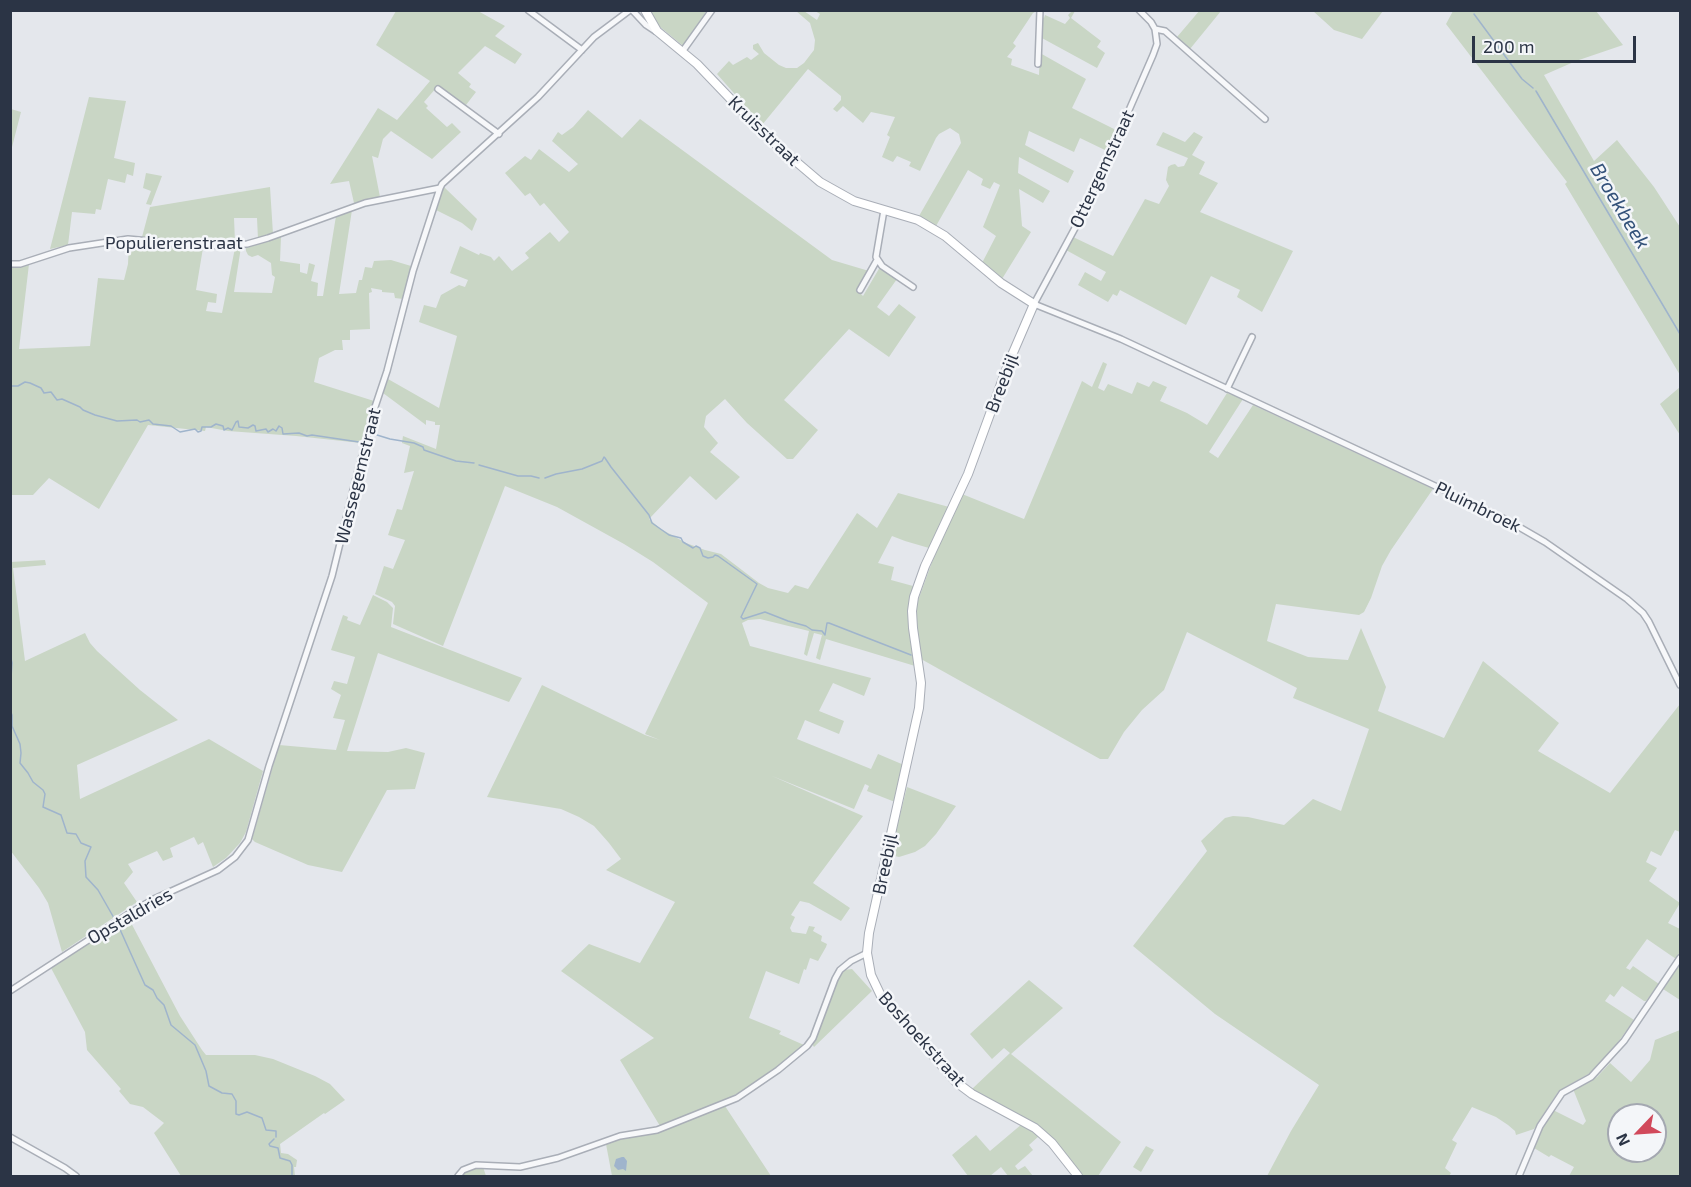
<!DOCTYPE html>
<style>
body{margin:0}
#map{position:relative;width:1691px;height:1187px;overflow:hidden;background:#e4e7ec;font-family:"Exo 2",sans-serif}
canvas{display:block}
.frame{position:absolute;inset:0;border:12px solid #2b3445;pointer-events:none}
.north{position:absolute;left:1607px;top:1103px;width:60px;height:60px;box-sizing:border-box;background:#f4f6f9;border:2px solid #a4a8b1;border-radius:50%;rotate:245deg;font-size:16px;font-weight:700;line-height:24px;text-align:center;color:#2b3445}
.north::after{content:'';display:block;margin:auto;width:21px;height:27px;background:#d1495b;clip-path:polygon(50% 0,100% 100%,50% 72%,0 100%)}
.scale{position:absolute;left:1472px;top:36px;width:164px;height:27px;box-sizing:border-box;border:3px solid #2b3445;border-top:0;padding-left:8px;font-size:18px;line-height:21px;white-space:nowrap;color:#2b3445;-webkit-text-stroke:4px #f4f6f9;paint-order:stroke}
</style>
<div id="map">
<canvas width="1691" height="1187"></canvas>
<div class="frame"></div>
<div class="north">N</div>
<div class="scale">200 m</div>
</div>
<script>
const context = document.querySelector('canvas').getContext('2d');
context.lineJoin = 'round';
function fillPath(path, color) {
  context.fillStyle = color;
  context.fill(path, 'evenodd');
}
function toPath(rows) {
  const path = new Path2D();
  for (const r of rows) {
    path.moveTo(r[0], r[1]);
    for (let i = 2; i < r.length; i += 2) path.lineTo(r[i], r[i + 1]);
  }
  return path;
}
function trace(path, color, width, dash) {
  context.strokeStyle = color;
  context.lineWidth = width;
  context.lineCap = dash ? 'butt' : 'round';
  context.setLineDash(dash || []);
  context.stroke(path);
}
function label(font, color, halo, rows, align = 'center') {
  context.font = font + ' "Exo 2",sans-serif';
  context.lineWidth = 5;
  context.setLineDash([]);
  context.textBaseline = 'middle';
  context.strokeStyle = halo;
  context.fillStyle = color;
  for (const [text, x, y, turn = 0] of rows) {
    context.save();
    context.translate(x, y);
    context.rotate((+turn || 0) * Math.PI / 180);
    context.textAlign = isNaN(turn) ? turn : align;
    if (halo) context.strokeText(text, 0, 0);
    context.fillText(text, 0, 0);
    context.restore();
  }
}
const green = toPath([
 [707,10,684,45,682,45,659,26,650,11],
 [1200,10,1221,11,1190,49,1177,37],
 [396,11,478,11,505,26,495,36,522,54,515,64,485,46,458,73,471,84,469,87,476,92,466,105,437,87,424,102,428,106,426,108,447,127,452,123,461,132,432,159,391,131,383,139,378,158,372,156,380,197,354,203,349,181,330,184,378,108,397,120,430,81,376,45],
 [796,11,804,11,817,20,820,14,815,11,1037,11,1033,13,1013,43,1016,46,1007,57,1012,59,1011,65,1039,75,1040,53,1086,79,1072,108,1116,130,1107,151,1080,138,1074,152,1029,131,1025,145,1074,171,1068,183,1019,157,1018,173,1050,191,1043,203,1019,189,1022,226,1031,232,1002,279,982,263,996,236,983,227,1000,185,994,182,990,189,981,185,983,179,968,170,936,226,919,216,961,143,959,134,950,128,939,134,936,138,920,171,909,166,911,162,897,156,893,162,882,157,890,137,887,135,895,117,871,112,863,123,843,106,837,112,833,109,841,100,841,96,808,69,762,125,717,74,729,61,733,65,747,57,751,60,759,54,753,49,753,45,758,43,764,53,779,65,786,68,797,68,804,63,814,50,815,40,810,23],
 [1072,11,1075,11,1071,18,1101,41,1097,47,1105,53,1097,68,1040,37,1040,16,1044,18,1045,15,1065,24,1070,18,1068,15],
 [1313,11,1383,11,1362,39,1334,30],
 [1453,11,1596,11,1623,45,1576,61,1544,75,1594,161,1617,140,1654,187,1680,227,1680,375,1565,184,1567,182,1446,24],
 [89,97,126,101,114,158,135,163,133,176,127,174,125,183,108,179,101,210,96,209,95,214,72,212,68,245,50,249],
 [11,109,21,112,11,151,10,109],
 [588,110,622,138,640,119,832,260,869,271,861,294,863,296,880,267,897,279,877,307,889,316,899,304,916,317,889,357,849,329,784,400,818,430,793,459,787,459,747,423,725,399,706,416,704,427,718,443,710,452,740,477,716,500,690,476,649,519,661,529,686,543,705,550,721,554,759,583,768,588,788,593,795,585,808,589,857,513,877,528,898,493,949,507,929,548,905,541,892,536,878,563,894,567,891,580,913,586,909,601,909,616,915,666,826,639,820,660,816,658,822,635,814,633,807,656,804,654,809,631,760,619,748,620,742,623,750,646,871,678,864,696,833,683,819,711,844,721,839,734,805,720,797,739,871,769,878,754,904,765,895,802,867,791,869,786,865,784,854,809,772,776,863,816,813,883,850,908,841,921,809,903,800,901,791,915,795,917,790,928,792,932,806,934,809,926,815,927,813,931,822,936,821,941,827,944,826,947,818,961,810,958,806,970,804,969,799,984,766,971,749,1018,781,1031,779,1034,804,1045,782,1064,742,1091,727,1099,660,1126,620,1060,654,1038,561,971,589,944,640,963,675,902,606,870,621,859,609,843,594,826,579,817,561,809,487,797,542,685,645,735,660,740,645,734,708,603,653,562,624,544,557,507,505,486,443,646,393,624,395,606,392,602,375,594,384,566,393,569,405,540,388,535,397,509,402,510,414,471,404,473,410,446,402,443,403,436,436,449,440,425,435,425,435,422,426,420,426,425,383,393,388,379,439,408,457,336,419,322,424,305,436,308,441,295,459,285,465,287,468,280,450,273,460,246,479,255,480,253,491,257,494,261,499,256,512,271,529,258,525,253,550,232,559,242,569,232,544,203,540,206,530,193,525,196,505,173,525,156,531,160,539,149,569,172,578,164,552,141,558,132,562,135,573,127],
 [1163,132,1185,142,1194,132,1203,137,1192,155,1205,162,1199,174,1218,183,1200,212,1293,251,1262,312,1237,297,1240,290,1211,276,1186,325,1120,290,1117,296,1113,294,1108,302,1078,285,1085,272,1101,281,1106,272,1066,250,1073,237,1113,256,1145,199,1159,204,1169,186,1166,180,1168,167,1171,165,1175,164,1178,167,1184,166,1188,158,1156,145],
 [146,173,162,176,151,205,146,204,151,191,143,188],
 [270,187,273,234,258,239,257,218,234,218,235,242,189,243,142,237,150,207],
 [444,187,477,219,472,231,462,223,436,210],
 [352,210,339,294,356,293,359,280,362,280,365,267,372,268,374,261,391,260,411,266,403,299,395,298,394,293,382,292,382,290,371,288,372,292,369,293,370,329,350,330,350,340,342,340,343,350,335,350,319,358,314,382,374,401,361,443,296,436,228,431,206,427,205,431,148,425,99,509,49,478,33,495,11,495,10,267,29,264,19,349,90,346,98,278,124,280,128,264,129,242,203,248,196,290,217,294,216,303,208,302,206,311,222,313,235,248,241,247,234,292,272,293,275,277,272,275,271,263,258,255,252,257,248,255,246,251,246,246,281,237,280,261,300,264,300,272,307,274,309,263,315,265,311,281,318,283,317,296,323,296,336,216],
 [1103,362,1107,364,1098,388,1104,391,1108,384,1132,394,1137,382,1149,387,1153,381,1167,387,1160,401,1187,413,1207,425,1227,393,1243,399,1209,452,1218,458,1253,405,1433,489,1391,550,1382,566,1371,598,1364,612,1359,615,1276,604,1267,641,1308,657,1348,660,1361,628,1386,687,1378,711,1444,738,1483,661,1559,723,1538,751,1610,793,1680,704,1680,832,1675,830,1661,856,1651,851,1646,862,1657,868,1649,881,1680,903,1668,923,1680,929,1680,953,1676,959,1647,939,1626,968,1630,970,1633,966,1659,984,1646,1001,1644,1001,1622,986,1614,997,1610,994,1605,1001,1634,1020,1616,1045,1590,1073,1564,1088,1558,1092,1534,1129,1516,1135,1515,1131,1508,1125,1496,1117,1472,1107,1452,1140,1457,1143,1445,1168,1451,1173,1449,1176,1267,1176,1291,1131,1319,1085,1215,1014,1133,946,1207,851,1201,841,1225,818,1233,816,1248,817,1284,825,1313,799,1341,811,1369,729,1293,698,1297,688,1187,632,1164,690,1142,710,1124,732,1108,759,1100,759,921,659,915,609,936,551,962,494,1024,519,1082,381,1092,387],
 [1680,387,1680,435,1660,404],
 [45,560,46,565,13,568,25,661,85,633,90,643,97,651,140,690,178,720,77,765,80,799,209,739,263,771,246,832,240,843,226,858,213,867,203,842,198,845,194,837,170,848,173,857,163,861,157,851,128,864,133,872,124,883,137,902,62,952,48,903,39,888,10,850,11,562],
 [373,595,387,602,393,608,391,627,522,678,509,702,378,653,347,751,388,752,406,748,425,753,415,789,387,790,342,872,308,865,255,842,252,839,279,745,336,750,345,720,333,718,341,695,331,689,334,681,347,684,355,657,331,650,343,615,348,617,347,620,360,625],
 [907,787,956,806,936,834,925,846,915,852,899,857,890,855],
 [128,917,180,1016,202,1050,206,1055,255,1055,273,1059,315,1076,330,1084,345,1100,325,1114,324,1113,280,1144,281,1153,288,1154,297,1160,296,1167,294,1167,295,1176,181,1176,154,1133,164,1123,143,1107,130,1104,119,1091,121,1089,87,1050,85,1032,51,968],
 [1680,963,1680,1000,1663,989],
 [852,969,872,991,814,1047,812,1044,839,975,844,970],
 [1029,980,1063,1008,1011,1054,1121,1142,1098,1176,1083,1176,1054,1140,1045,1132,1030,1121,972,1089,1010,1053,1004,1048,992,1059,970,1034],
 [1680,1030,1680,1176,1569,1176,1574,1167,1551,1155,1549,1157,1534,1148,1541,1127,1553,1110,1583,1125,1586,1121,1573,1089,1597,1077,1610,1063,1631,1082,1650,1060,1655,1040],
 [1619,1115,1655,1115,1655,1151,1619,1151],
 [725,1106,771,1176,612,1176,606,1144,625,1138,650,1134,673,1127],
 [1022,1124,1039,1136,1029,1145,1033,1150,1015,1166,1018,1170,1025,1166,1033,1176,1008,1176,1001,1167,990,1176,968,1176,952,1155,976,1135,990,1151],
 [1146,1146,1154,1150,1141,1172,1133,1167],
 [477,1167,483,1167,486,1176,460,1176,464,1172]
]);
const water = toPath([
 [622,1157,624,1157,627,1161,626,1171,623,1169,618,1170,614,1166,616,1159]
]);
const stream = toPath([
 [1474,14,1522,79,1533,88],
 [1536,91,1680,334],
 [10,386,18,386,25,382,30,383,41,388,44,393,51,392,57,400,62,399,80,407,83,410,95,415,117,421,137,420,140,422,149,420,153,424,171,426,180,432,195,429,198,432,201,431,202,427,211,427,216,424,223,426,224,430,228,428,232,430,236,422,238,421,239,427,248,428,253,425,255,426,256,431,266,429,268,432,273,429,276,431,279,426,282,428,283,434,299,433,307,436,312,435,359,442],
 [377,435,390,439,414,443,423,447,424,450,456,461,474,463],
 [479,465,518,476,531,476,539,478],
 [545,478,556,474,582,469,602,461,604,457,605,458,611,467,649,515,652,523,669,535,681,538,683,542,693,548,696,546,700,548,703,556,708,558,713,557,715,555,718,556,757,584,741,617,743,619,765,612,788,621,806,626,812,630,822,631,825,635,827,623,829,623,911,655],
 [10,654,12,663,10,691],
 [10,710,12,715,12,726,20,744,21,753,20,763,28,773,33,782,43,790,45,794,43,807,61,815,67,833,76,834,81,843,91,847,85,861,86,877,98,890,114,918],
 [118,925,145,985,153,990,157,998,164,1005,171,1025,195,1045,206,1071,209,1086,222,1093,232,1094,236,1101,236,1114,239,1115,247,1112,262,1118,266,1130,276,1131,276,1137],
 [274,1139,269,1144,270,1146,278,1148,280,1158,290,1161,292,1165,292,1176]
]);
const street = toPath([
 [528,10,582,50],
 [632,10,646,25,655,31],
 [1139,10,1151,22,1155,29,1157,44,1153,55,1089,202,1034,304,1121,339,1463,499,1507,520,1545,542,1627,599,1643,613,1649,622,1680,685],
 [1155,29,1165,31,1265,119],
 [682,52,712,10],
 [1038,64,1040,10],
 [438,89,499,134],
 [884,210,876,257,882,266,913,287],
 [10,264,20,264,69,248,128,239,203,246,247,244,268,238,365,203,440,188],
 [860,290,877,260],
 [1227,389,1252,337],
 [10,991,127,915,154,899,218,870,235,857,248,840,269,766,332,576,355,482,375,407,387,371,413,271,440,188,442,184,538,97,594,37,630,10],
 [10,1137,65,1168,76,1176],
 [458,1176,463,1170,476,1165,520,1167,558,1158,620,1136,657,1130,737,1098,778,1070,807,1046,813,1038,835,979,840,970,851,961,867,953],
 [1519,1176,1540,1126,1562,1093,1591,1077,1624,1041,1680,958]
]);
const secondary = toPath([
 [645,10,657,31,697,64,766,136,820,182,854,201,918,220,945,236,1001,283,1034,304,1009,362,968,474,925,566,914,597,912,611,913,628,921,683,919,708,869,933,867,953,871,975,881,996,956,1082,972,1094,1035,1128,1043,1135,1052,1143,1078,1176]
]);
const streetNames = [
 ["Kruisstraat",764,131,44],
 ["Ottergemstraat",1102,169,-65],
 ["Populierenstraat",174,243],
 ["Breebijl",1002,383,-69],
 ["Wassegemstraat",358,476,-76],
 ["Pluimbroek",1478,507,26],
 ["Breebijl",885,864,-78],
 ["Opstaldries",130,916,-30],
 ["Boshoekstraat",922,1039,48]
];
const waterNames = [
 ["Broekbeek",1620,206,59]
];
fillPath(green, '#c9d6c5');
fillPath(water, '#9fb4cc');
trace(stream, '#9fb4cc', 1.5);
trace(street, '#a9aeb7', 8);
trace(secondary, '#a9aeb7', 10);
trace(street, '#f7f8fa', 5);
trace(secondary, '#fff', 8);
label('18px', '#2b3445', '#f4f6f9', streetNames);
label('italic 20px', '#34527a', '#f4f6f9', waterNames);
</script>
